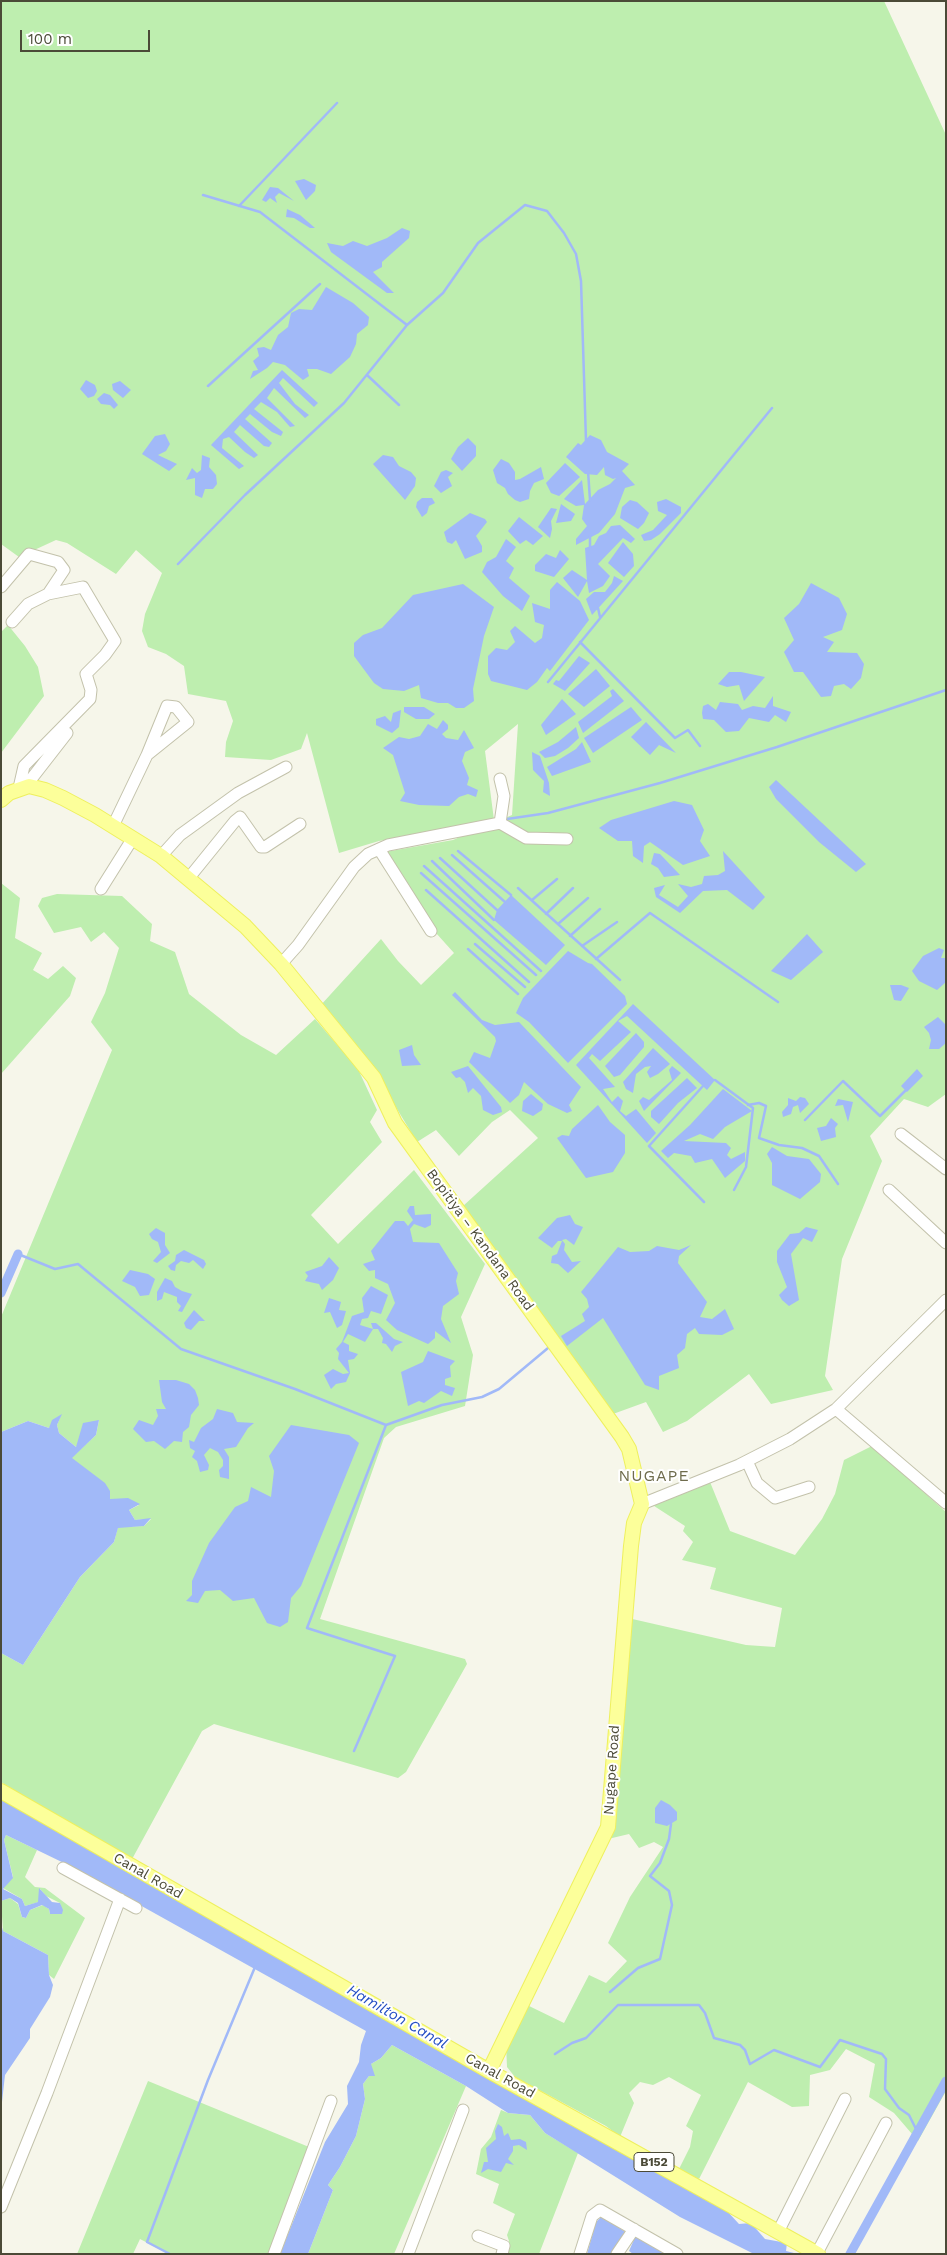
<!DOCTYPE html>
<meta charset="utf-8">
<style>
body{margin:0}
#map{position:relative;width:947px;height:2255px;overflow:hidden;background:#f6f6ea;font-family:"Work Sans",sans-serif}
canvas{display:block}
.frame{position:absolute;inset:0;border:2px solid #4b4a37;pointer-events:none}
.scale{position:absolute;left:20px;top:30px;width:130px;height:22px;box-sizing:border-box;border:2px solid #4b4a37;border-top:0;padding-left:6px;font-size:15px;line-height:18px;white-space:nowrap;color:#4b4a37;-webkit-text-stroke:4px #fff;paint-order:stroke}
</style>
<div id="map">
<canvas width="947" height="2255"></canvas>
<div class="frame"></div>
<div class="scale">100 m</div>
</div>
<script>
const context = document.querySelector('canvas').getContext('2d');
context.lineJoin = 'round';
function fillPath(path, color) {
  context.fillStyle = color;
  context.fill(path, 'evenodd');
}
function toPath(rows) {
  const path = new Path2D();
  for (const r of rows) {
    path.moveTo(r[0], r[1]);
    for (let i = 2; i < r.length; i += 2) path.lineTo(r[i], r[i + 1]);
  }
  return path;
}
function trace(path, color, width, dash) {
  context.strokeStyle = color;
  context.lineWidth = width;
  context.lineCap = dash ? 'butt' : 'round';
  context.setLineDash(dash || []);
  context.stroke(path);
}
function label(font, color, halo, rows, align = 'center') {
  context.font = font + ' "Work Sans",sans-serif';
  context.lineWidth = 4;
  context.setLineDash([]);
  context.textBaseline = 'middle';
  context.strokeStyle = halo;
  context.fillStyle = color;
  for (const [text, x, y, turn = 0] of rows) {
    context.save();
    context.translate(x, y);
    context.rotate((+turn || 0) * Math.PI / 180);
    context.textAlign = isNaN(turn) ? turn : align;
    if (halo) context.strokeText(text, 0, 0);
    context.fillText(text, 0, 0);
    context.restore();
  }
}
const green = toPath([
 [1,1,884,1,946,135,946,1094,928,1107,904,1099,870,1136,882,1161,842,1259,825,1376,833,1390,771,1404,749,1374,687,1421,663,1432,646,1402,613,1414,463,1206,538,1138,510,1110,492,1122,459,1156,436,1130,417,1142,394,1104,384,1082,320,1006,381,939,398,961,421,985,454,953,436,933,385,852,453,840,512,815,518,724,485,751,494,820,379,841,339,853,307,733,301,749,271,760,225,757,226,742,233,721,226,701,188,694,184,666,166,654,148,647,142,631,145,614,162,573,136,550,116,574,67,543,56,540,19,557,1,544],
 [8,625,25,646,38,667,44,696,1,753,1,632],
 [1,883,20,898,15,938,42,953,33,970,48,979,63,966,76,978,70,996,1,1074],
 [57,894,122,896,152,924,150,941,175,952,189,994,241,1035,276,1055,315,1019,358,1069,377,1110,370,1122,382,1142,311,1215,338,1244,414,1170,485,1264,461,1317,473,1355,465,1406,396,1427,384,1438,320,1619,465,1659,467,1664,406,1772,398,1778,214,1724,202,1731,131,1861,1,1782,1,1653,23,1665,80,1577,114,1542,118,1527,144,1526,151,1519,135,1520,129,1510,139,1505,109,1500,71,1458,96,1435,99,1420,76,1447,59,1433,57,1425,61,1415,49,1428,28,1421,1,1432,1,1317,112,1050,91,1022,105,993,119,948,104,932,91,942,81,927,54,933,38,906,42,898],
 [872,1446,946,1512,946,2091,918,2141,894,2113,869,2097,875,2064,846,2049,830,2070,810,2075,809,2106,792,2107,748,2082,699,2179,679,2169,690,2147,693,2131,686,2126,701,2095,669,2077,653,2085,640,2082,629,2093,634,2103,620,2137,606,2126,515,2077,507,2067,506,2044,527,2005,564,2023,589,1975,606,1983,627,1961,608,1943,630,1897,663,1847,654,1842,639,1848,629,1834,608,1839,618,1787,628,1618,746,1645,775,1647,782,1608,710,1589,716,1568,682,1560,693,1542,683,1531,685,1526,651,1504,710,1482,730,1531,795,1555,822,1519,835,1494,844,1460],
 [6,1835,37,1850,25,1877,35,1887,45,1888,85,1918,54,1979,49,1975,48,1955,3,1931,1,1901,10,1898,18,1904,22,1917,26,1918,30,1910,43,1905,49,1909,50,1914,62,1913,60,1903,46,1896,40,1889,39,1902,25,1906,22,1899,3,1888,13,1877,4,1840],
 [392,2045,466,2086,394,2254,308,2254,333,2190,328,2185,340,2167,356,2136,365,2099,363,2084,369,2076,371,2064,381,2058],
 [148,2081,309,2147,269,2254,169,2254,140,2239,133,2254,77,2254],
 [501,2110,508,2113,530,2115,545,2133,578,2153,539,2254,505,2254,509,2241,507,2235,515,2214,493,2203,499,2184,476,2174,481,2149,491,2137]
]);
const water = toPath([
 [304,179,316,185,315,191,306,200,295,181],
 [270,187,278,188,294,201,279,193,275,197,277,203,270,198,266,202,262,200],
 [287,209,300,215,315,228,310,228,294,218,286,217],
 [402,228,410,231,409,238,382,262,382,267,373,272,394,293,387,293,331,252,327,243,343,246,353,241,367,246,387,238],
 [326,287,353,303,369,317,368,325,357,334,356,344,350,357,331,374,317,369,307,369,309,376,303,380,285,365,273,362,267,368,250,379,253,371,258,370,253,361,259,356,257,348,264,347,271,350,278,335,288,327,291,313,299,309,312,310],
 [282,370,318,403,314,407,283,378,279,383,295,404,309,415,305,418,274,388,267,398,295,426,290,427,277,412,261,402,254,409,283,432,281,436,272,432,250,414,245,419,272,443,269,447,264,446,240,425,234,432,258,455,254,458,245,452,229,437,223,439,222,448,244,466,239,469,211,445],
 [86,380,95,385,97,391,94,396,88,398,80,389],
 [120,381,131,390,123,398,113,390,112,384],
 [104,393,110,395,118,405,114,409,110,405,101,404,97,399],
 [165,434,170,444,166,451,158,455,177,464,169,471,142,454,155,436],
 [590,435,601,440,607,452,629,464,622,471,635,485,625,488,615,514,599,533,576,545,576,539,587,526,582,519,584,505,576,506,564,499,582,480,585,504,598,490,610,484,616,478,613,479,605,475,604,467,597,475,585,474,566,457,578,443,581,445],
 [468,438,476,446,476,456,462,471,451,459,458,447],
 [202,455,210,458,209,467,216,475,217,484,213,489,205,489,202,498,195,495,195,478,186,480,192,468,197,473,201,470],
 [383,455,393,457,399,466,411,472,416,478,415,486,405,500,373,464],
 [501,459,509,463,515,472,515,480,520,479,541,467,544,479,534,483,530,491,529,499,520,502,515,500,508,494,505,488,497,483,493,470],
 [565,463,580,477,559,496,551,493,546,483],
 [446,470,453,473,448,477,452,486,441,493,434,486,441,472],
 [422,498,432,498,435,503,429,506,427,513,422,517,416,507,417,502],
 [666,499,681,507,681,513,660,534,651,540,644,541,641,535,653,530,667,515,658,511,657,502],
 [630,500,637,502,649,513,644,523,638,529,620,518,622,507],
 [561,504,575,514,571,521,556,523],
 [551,508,557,509,551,521,552,529,550,538,538,527],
 [470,513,485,519,487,522,476,536,482,546,482,552,465,559,456,540,452,544,447,542,444,532],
 [519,517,543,536,533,545,526,540,520,544,508,531],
 [620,525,635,539,631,543,623,538,598,564,610,576,603,586,589,593,587,581,578,597,563,578,572,570,587,580,585,548,594,545,599,536,606,533,611,526],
 [506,539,516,547,506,561,514,568,509,578,530,596,522,611,503,596,482,572,487,562,496,557],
 [623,542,633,554,634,566,624,577,608,563],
 [560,550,569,559,554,577,535,571,535,565,546,554,556,558],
 [614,576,623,581,592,615,586,599,594,592,605,592,612,583],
 [557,582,580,601,589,620,550,671,547,668,537,682,527,690,491,681,488,674,488,656,496,648,507,650,515,642,510,631,515,626,535,643,542,638,544,625,535,622,532,603,550,609,550,590],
 [811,583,839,598,847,614,842,630,823,637,834,642,827,652,857,653,864,664,861,678,851,689,844,684,834,686,831,696,821,697,803,672,794,672,784,652,794,640,784,618,799,604],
 [463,584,494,607,484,636,473,689,474,701,464,708,456,708,448,703,438,703,421,698,419,685,404,691,383,689,374,683,354,656,354,643,363,635,382,628,413,595],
 [579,656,590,663,565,691,553,684,556,680,559,681],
 [596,669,610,686,584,707,568,694],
 [729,672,741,672,765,677,744,701,739,685,727,687,718,684],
 [613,689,624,701,583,733,578,722,612,696,610,691],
 [773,696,773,706,791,712,786,722,775,715,769,722,749,718,739,731,726,732,714,720,703,719,702,713,703,706,708,704,716,710,720,702,738,704,742,710,753,706,765,708],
 [562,699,576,714,546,735,541,725],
 [404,707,424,707,435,714,429,719,416,719,404,712],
 [631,707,642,720,593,753,584,738],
 [401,710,399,727,392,733,376,725,376,719,385,716,391,722,393,713],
 [443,720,448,725,448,729,442,734,446,738,458,740,464,730,474,748,465,752,462,761,469,778,467,785,478,790,476,797,468,794,459,797,449,806,419,805,400,801,405,793,393,755,383,748,399,737,409,739,420,736,428,724,437,729],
 [646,722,676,753,659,745,650,755,631,737],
 [576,727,579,738,568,748,555,756,545,758,539,752,558,742],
 [582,742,591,762,552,776,547,767,576,749],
 [532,752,540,756,549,783,550,796,543,792,544,781,533,770],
 [776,780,866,864,856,872,819,842,776,799,769,787],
 [674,801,692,805,704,830,700,841,710,856,683,865,650,842,644,846,643,863,633,856,632,841,618,841,599,828,611,820],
 [723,851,765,897,753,910,727,890,703,891,680,913,656,897,654,888,665,885,659,895,678,907,688,896,678,884,691,887,702,884,704,876,718,875,725,871],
 [654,853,660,854,680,875,664,877,658,868,651,864],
 [511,895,565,945,546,965,494,920,497,910],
 [807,934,823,952,791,980,771,971],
 [939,948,944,950,941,958,946,958,946,982,937,990,919,981,912,971,923,956],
 [568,951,588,963,592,964,625,996,627,1004,568,1063,529,1022,516,1013,523,998],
 [890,985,901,985,909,988,901,1001,894,1000],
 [455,992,482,1020,495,1025,519,1022,581,1087,569,1105,572,1111,567,1113,548,1104,524,1082,519,1095,510,1103,469,1062,474,1052,490,1058,496,1041,495,1037,452,995],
 [633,1004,715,1080,707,1090,627,1016,618,1021,631,1032,600,1061,592,1054,589,1058,615,1087,603,1089,612,1102,618,1096,623,1101,620,1111,626,1116,636,1109,656,1133,647,1143,576,1065],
 [938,1017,946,1025,946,1043,939,1049,929,1049,931,1040,929,1033,924,1027],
 [636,1033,644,1042,644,1047,620,1075,614,1077,605,1066],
 [412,1045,414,1055,421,1065,402,1066,399,1050],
 [653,1048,670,1064,658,1074,650,1078,647,1072,651,1066,645,1067,636,1074,633,1093,626,1089,623,1082],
 [468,1066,501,1107,502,1112,493,1115,483,1110,481,1096,473,1088,468,1093,465,1082,460,1077,456,1078,451,1072],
 [672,1066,681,1073,644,1111,639,1101,643,1097,649,1100,672,1080,669,1070],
 [917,1069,923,1076,907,1092,901,1086],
 [687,1078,697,1088,678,1103,659,1124,651,1117,651,1111],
 [723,1089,752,1111,725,1127,713,1139,700,1134,684,1141,726,1143,731,1148,727,1155,731,1159,745,1152,745,1161,725,1178,712,1159,695,1163,691,1156,674,1153,668,1158,661,1151,690,1125],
 [531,1094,543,1104,542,1110,533,1116,522,1111,523,1101],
 [800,1097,805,1098,809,1104,800,1113,798,1105,793,1107,791,1114,783,1117,782,1112,788,1105,788,1098,796,1101],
 [838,1099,853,1102,848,1122,843,1105,835,1106],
 [598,1105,610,1122,625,1135,625,1153,613,1172,586,1178,557,1138,562,1135,569,1136,572,1129],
 [831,1118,838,1124,835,1128,836,1137,821,1141,817,1128,826,1126],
 [772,1147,787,1156,809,1159,821,1174,820,1182,800,1199,772,1185,772,1163,767,1154],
 [410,1206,414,1206,415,1215,431,1214,431,1225,425,1228,414,1224,410,1229,413,1242,439,1243,458,1273,456,1281,459,1294,443,1306,441,1319,451,1343,435,1331,435,1338,428,1344,397,1330,386,1320,395,1303,388,1284,375,1278,375,1270,369,1271,363,1264,375,1260,371,1251,395,1221,404,1221,408,1226,413,1220,407,1211],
 [570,1215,575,1224,583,1227,574,1245,566,1239,562,1240,565,1244,564,1250,572,1262,581,1261,568,1273,558,1264,551,1263,552,1256,557,1254,562,1241,558,1241,552,1248,538,1238,557,1218],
 [806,1227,818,1230,812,1242,803,1238,791,1254,799,1300,789,1306,782,1300,779,1295,787,1287,777,1262,777,1251,790,1234,799,1233],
 [156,1228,165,1233,165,1245,170,1253,157,1263,153,1261,161,1252,158,1242,152,1239,149,1234],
 [691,1245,679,1256,678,1263,707,1302,700,1317,712,1319,725,1309,734,1329,722,1335,699,1334,695,1328,687,1334,685,1348,677,1355,679,1368,659,1376,659,1390,645,1385,603,1318,567,1346,561,1336,585,1321,582,1314,589,1307,587,1299,581,1292,618,1247,630,1252,649,1251,657,1246,679,1250],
 [184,1250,204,1260,206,1264,203,1269,193,1260,189,1263,181,1261,176,1265,175,1271,171,1270,168,1266,175,1261,176,1255],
 [329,1257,339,1268,333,1280,322,1290,319,1284,305,1281,308,1276,305,1272,322,1266],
 [130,1270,148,1274,155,1279,149,1295,140,1296,135,1287,122,1281],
 [165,1278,172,1281,175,1287,182,1291,192,1294,182,1312,178,1311,181,1306,177,1302,177,1297,164,1292,162,1299,157,1301,157,1292],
 [371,1286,388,1295,381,1314,371,1311,368,1318,362,1319,360,1325,373,1329,371,1323,376,1323,394,1339,403,1342,395,1346,392,1352,386,1344,382,1343,383,1338,378,1329,373,1329,365,1342,348,1334,343,1342,349,1345,349,1351,358,1354,354,1359,348,1360,350,1373,346,1382,336,1384,331,1389,324,1375,333,1369,343,1374,349,1373,338,1359,339,1353,336,1349,342,1342,352,1316,364,1312,362,1298],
 [329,1298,341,1302,339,1310,346,1311,342,1325,337,1328,330,1312,324,1313],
 [194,1310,205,1321,199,1321,191,1330,186,1328,184,1323],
 [428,1351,455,1361,450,1366,451,1377,445,1379,445,1385,455,1388,452,1396,441,1391,424,1403,419,1401,408,1406,401,1372,423,1362],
 [159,1380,176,1380,189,1384,195,1390,198,1398,199,1405,191,1415,189,1427,183,1432,182,1442,174,1441,165,1449,154,1441,146,1442,133,1429,139,1420,153,1425,158,1416,156,1409,166,1409,162,1402],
 [217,1409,233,1413,237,1422,254,1423,248,1428,236,1447,224,1449,229,1457,229,1479,220,1477,219,1470,223,1466,223,1460,218,1452,210,1448,204,1455,209,1465,208,1470,200,1472,197,1461,192,1457,195,1451,190,1448,189,1440,194,1442,201,1428,213,1419],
 [62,1414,57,1425,59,1433,76,1447,83,1423,99,1420,96,1435,72,1458,105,1483,110,1491,110,1499,128,1498,140,1504,129,1510,135,1520,151,1518,144,1526,118,1528,114,1542,80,1577,23,1665,1,1653,1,1432,28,1421,49,1428,52,1420],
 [291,1425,349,1435,359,1443,301,1586,291,1598,288,1622,280,1627,267,1623,254,1598,233,1601,220,1590,205,1591,198,1603,186,1601,192,1595,192,1581,209,1543,235,1507,248,1501,251,1487,271,1497,274,1471,269,1456],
 [1,1798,727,2211,739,2224,751,2223,765,2239,787,2243,786,2251,798,2254,754,2254,680,2217,545,2133,530,2115,508,2113,466,2086,392,2045,381,2058,371,2064,375,2076,369,2076,363,2084,365,2099,356,2136,340,2167,328,2185,333,2190,308,2254,280,2254,325,2142,348,2104,347,2086,359,2062,361,2045,366,2031,68,1865,6,1835,4,1840,13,1878,3,1889,22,1899,25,1906,38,1902,39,1888,52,1902,60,1903,63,1910,62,1914,50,1914,49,1909,42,1905,30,1910,26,1918,22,1917,18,1903,10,1898,1,1901],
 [661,1800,670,1805,677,1812,677,1820,667,1826,655,1823,655,1808],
 [1,1924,3,1931,48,1955,49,1975,53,1985,50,1997,30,2029,30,2038,5,2075,1,2111],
 [498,2124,502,2127,504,2136,508,2133,511,2140,520,2139,526,2142,527,2150,519,2145,513,2146,513,2151,508,2159,514,2165,506,2163,501,2172,488,2169,481,2173,484,2162,488,2162,486,2148,496,2139,495,2131],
 [602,2216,628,2234,611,2254,587,2254,596,2222],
 [636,2235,671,2254,633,2254,629,2251]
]);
const stream = toPath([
 [239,206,337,103],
 [407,325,443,293,478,243,525,205,547,211,564,233,576,254,581,281,586,441],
 [367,375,399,405],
 [208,386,320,284],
 [588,471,590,500],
 [590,548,590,536],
 [178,564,245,495,344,403,407,325,260,212,203,195],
 [598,608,600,617],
 [580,642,675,738,688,730,700,746],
 [548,682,772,408],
 [507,819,548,813,660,783,777,747,946,690],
 [458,851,511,895],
 [452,855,505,902],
 [440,858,497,910],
 [432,861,494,920],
 [424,866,541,971],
 [421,873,536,975],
 [518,888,620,980],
 [426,890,529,982],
 [532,900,557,879],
 [546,914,573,888],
 [558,924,588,898],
 [570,936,600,909],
 [475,944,525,987],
 [582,946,617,922],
 [468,949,518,994],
 [596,959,650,913,778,1002],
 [715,1080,753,1108,746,1167,734,1190],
 [703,1086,649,1146,704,1202],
 [748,1105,759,1103,766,1106,759,1138,779,1145,802,1148,819,1156,838,1184],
 [805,1120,843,1081,880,1116,907,1089],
 [18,1254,55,1269,78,1264,181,1349,295,1389,386,1425,307,1628,395,1656,354,1751],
 [386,1425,442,1405,482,1397,499,1389,548,1348],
 [610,1992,638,1968,660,1959,672,1905,669,1891,650,1876,660,1863,669,1839,671,1824],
 [555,2054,572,2043,586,2038,618,2005,699,2005,705,2013,714,2038,740,2045,745,2050,750,2064,774,2050,820,2067,840,2040,882,2054,886,2059,885,2089,899,2108,909,2115,918,2133],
 [170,2254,147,2242,208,2080,255,1967]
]);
const canal = toPath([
 [1,1293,18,1254],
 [850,2254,946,2081]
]);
const minor = toPath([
 [1,587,29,554,58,562,64,570,48,594],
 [12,622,28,604,48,594,83,587,115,641,105,655,86,674,91,690,90,699,24,766,19,788],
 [25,787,67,733],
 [500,823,504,796,500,779],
 [113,826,147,755,188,722,176,707,167,706,147,755],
 [379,849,431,931],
 [161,856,180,835,238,793,286,767],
 [188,879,235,821,240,817,261,847,265,847,300,824],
 [101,889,133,838],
 [281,964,298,945,354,867,368,854,388,845,500,823,526,838,567,839],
 [901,1134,946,1169],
 [889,1190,946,1243],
 [836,1409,946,1503],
 [747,1461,757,1483,775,1498,809,1487],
 [642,1504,739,1465,790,1439,836,1409,946,1300],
 [63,1868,136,1908],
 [1,2207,47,2093,120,1899],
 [778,2232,845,2099],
 [478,2236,504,2246,502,2254],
 [817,2253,886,2123],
 [274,2254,331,2101],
 [408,2254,463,2110],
 [580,2254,592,2216,600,2210,677,2254],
 [617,2254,634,2229]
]);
const major = toPath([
 [1,800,9,793,29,786,45,790,63,798,95,815,161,856,245,926,281,964,374,1078,395,1123,622,1437,629,1449,642,1504,634,1523,631,1546,608,1827,489,2071],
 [1,1791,489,2071,818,2254]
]);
const shields = [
 [654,2162,40]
];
const shieldNames = [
 ["B152",654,2162]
];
const streetNames = [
 ["Bopitiya – Kandana Road",480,1240,54],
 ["Nugape Road",612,1770,-86],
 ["Canal Road",148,1876,30],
 ["Canal Road",500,2076,29]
];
const waterNames = [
 ["Hamilton Canal",397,2017,30]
];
const quarterNames = [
 ["NUGAPE",654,1476]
];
fillPath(green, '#beeeaf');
fillPath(water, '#a1b9f8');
trace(stream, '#a1b9f8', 2.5);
trace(canal, '#a1b9f8', 9);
trace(minor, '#c3c2ab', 13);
trace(major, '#eef05e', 16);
trace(minor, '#fff', 11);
trace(major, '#fcff9a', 14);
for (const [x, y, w] of shields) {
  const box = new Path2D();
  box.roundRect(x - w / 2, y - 9.5, w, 19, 4);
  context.fillStyle = '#fff';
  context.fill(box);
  trace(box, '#4b4a37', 1);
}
label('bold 12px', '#4b4a37', null, shieldNames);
label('14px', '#4b4a37', '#fff', streetNames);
label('italic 15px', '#244ec3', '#fff', waterNames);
context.letterSpacing = '1px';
label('16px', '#6f6c4d', '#fff', quarterNames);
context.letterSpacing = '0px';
</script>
